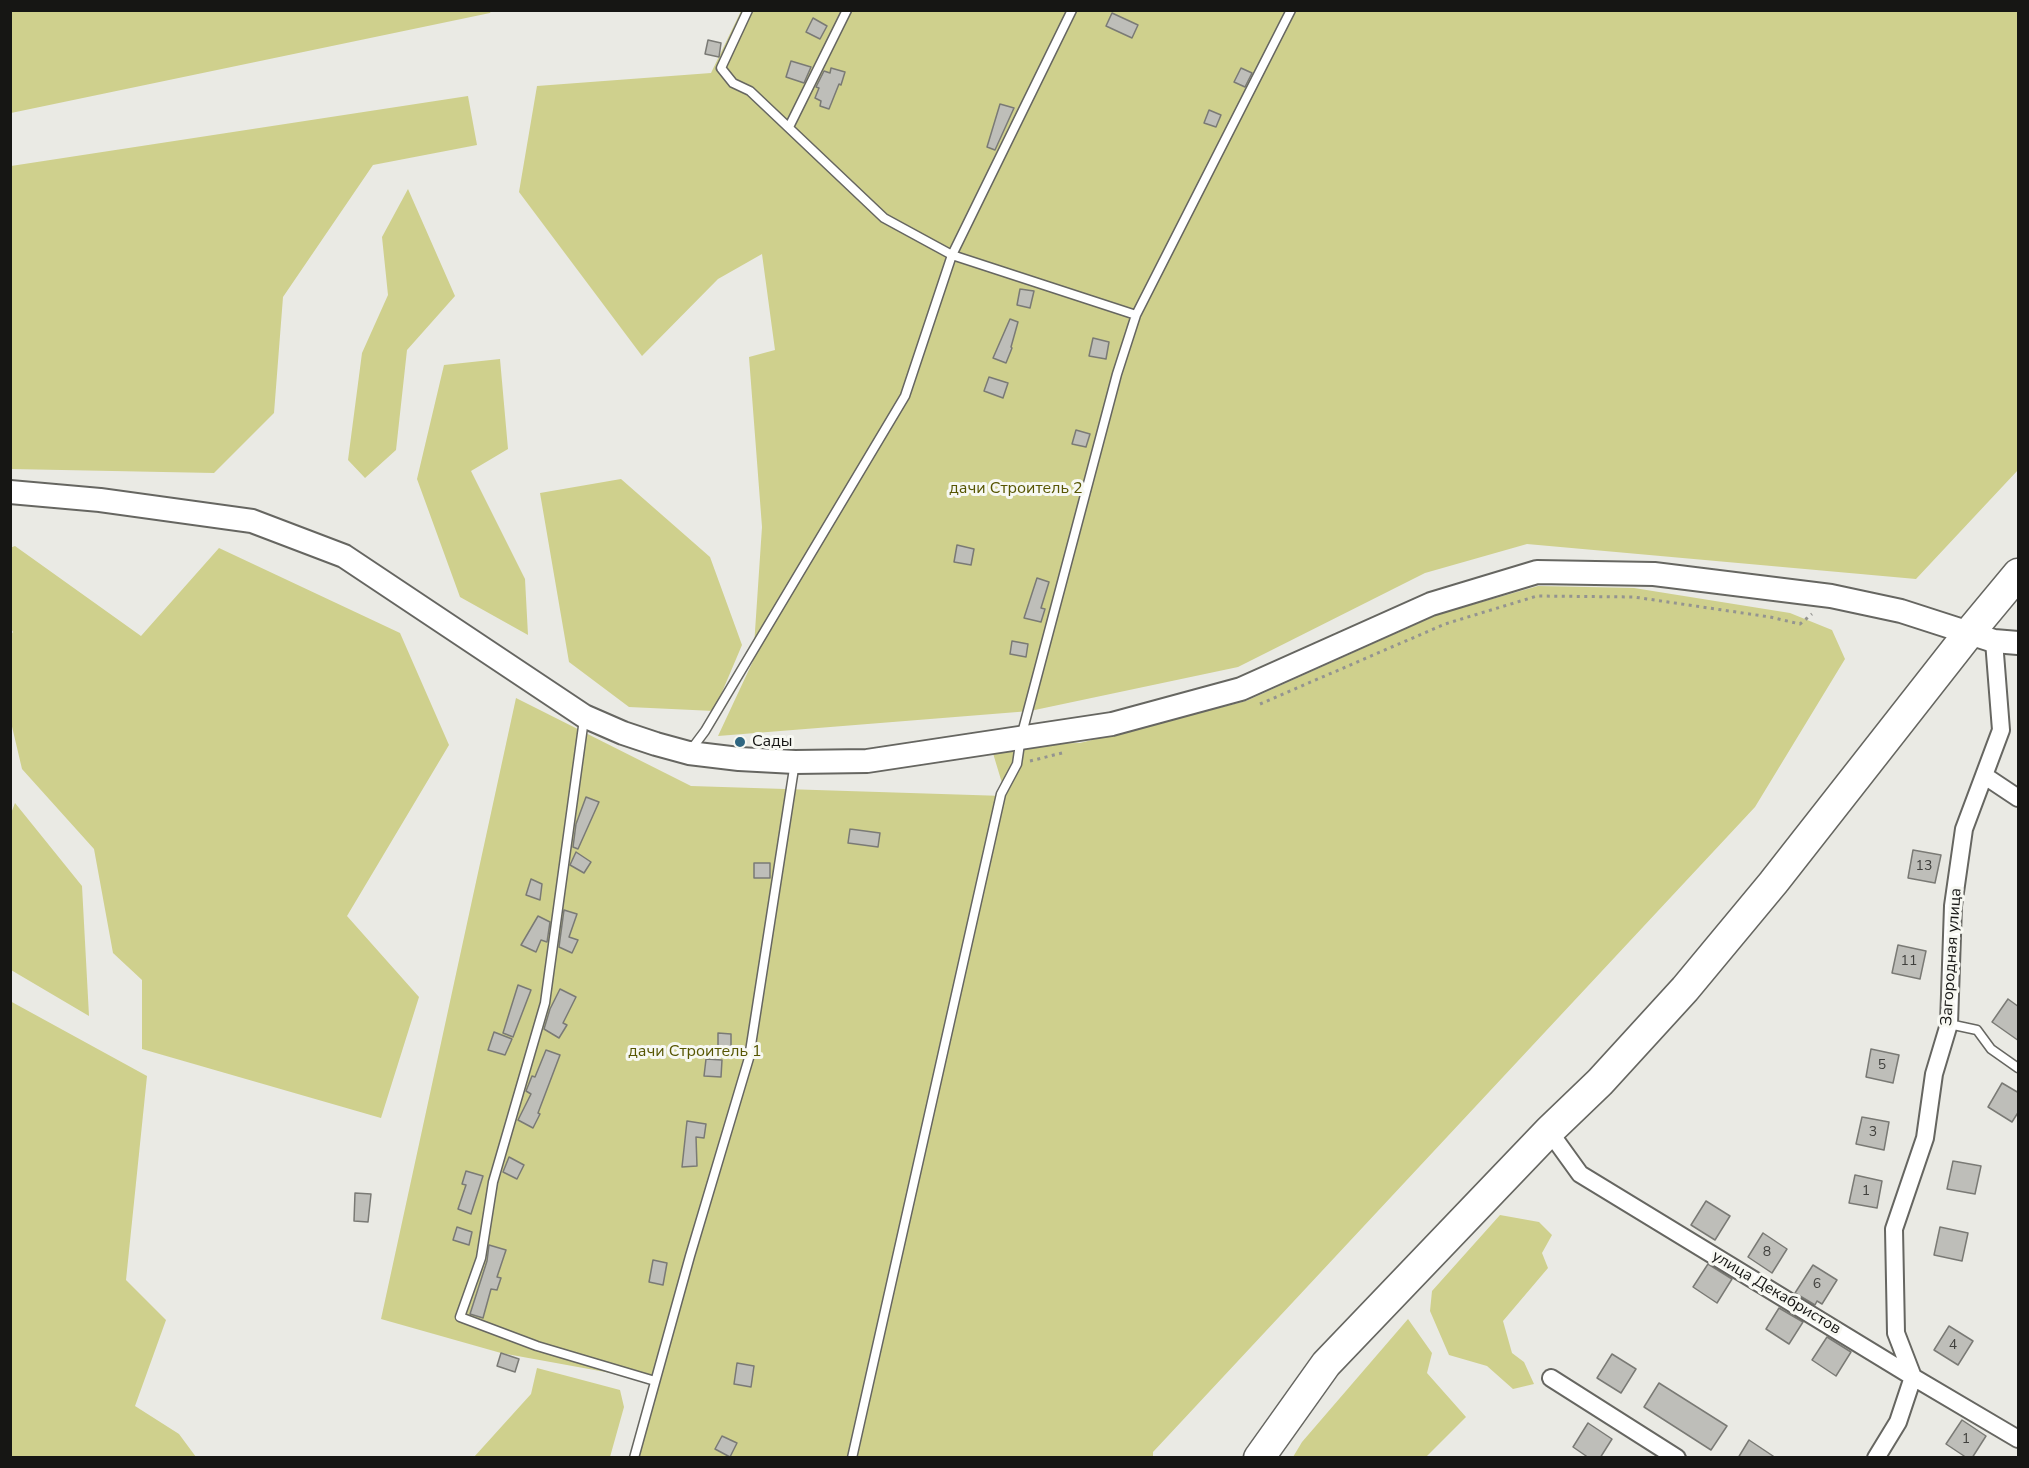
<!DOCTYPE html>
<meta charset="utf-8">
<style>
body{margin:0}
#map{position:relative;width:2029px;height:1468px;overflow:hidden;background:#eaeae4;font-family:"Nunito Sans",sans-serif}
canvas{display:block}
.frame{position:absolute;inset:0;border:12px solid #161614;pointer-events:none}
</style>
<div id="map">
<canvas width="2029" height="1468"></canvas>
<div class="frame"></div>
</div>
<script>
const context = document.querySelector('canvas').getContext('2d');
context.lineJoin = 'round';
function fillPath(path, color) {
  context.fillStyle = color;
  context.fill(path, 'evenodd');
}
function toPath(rows) {
  const path = new Path2D();
  for (const r of rows) {
    path.moveTo(r[0], r[1]);
    for (let i = 2; i < r.length; i += 2) path.lineTo(r[i], r[i + 1]);
  }
  return path;
}
function trace(path, color, width, dash) {
  context.strokeStyle = color;
  context.lineWidth = width;
  context.lineCap = dash ? 'butt' : 'round';
  context.setLineDash(dash || []);
  context.stroke(path);
}
function label(font, color, halo, rows, align = 'center') {
  context.font = font + ' "Nunito Sans",sans-serif';
  context.lineWidth = 6;
  context.setLineDash([]);
  context.textBaseline = 'middle';
  context.strokeStyle = halo;
  context.fillStyle = color;
  for (const [text, x, y, turn = 0] of rows) {
    context.save();
    context.translate(x, y);
    context.rotate((+turn || 0) * Math.PI / 180);
    context.textAlign = isNaN(turn) ? turn : align;
    if (halo) context.strokeText(text, 0, 0);
    context.fillText(text, 0, 0);
    context.restore();
  }
}
const green = toPath([
 [11,10,491,10,491,11,490,13,11,113],
 [741,11,2018,11,2018,470,1916,579,1527,544,1425,573,1238,667,1030,711,718,736,753,661,762,527,749,357,775,350,762,254,718,279,642,356,519,192,537,86,711,73],
 [468,96,477,145,373,165,283,297,274,413,214,473,11,469,11,166],
 [408,189,455,296,407,350,396,450,365,478,348,460,362,353,388,295,382,237],
 [500,359,508,449,471,471,525,579,528,635,460,597,417,479,444,365],
 [621,479,710,557,742,645,714,711,629,707,569,662,540,493],
 [15,546,141,636,219,548,400,633,449,745,347,916,419,997,381,1118,142,1049,142,980,113,953,94,849,22,769,10,718,10,636,13,632,10,627,10,548],
 [1538,586,1634,588,1790,613,1832,630,1845,659,1755,807,1153,1452,1153,1457,634,1457,655,1381,501,1353,381,1319,516,698,691,786,1004,796,1002,783,992,750,1030,744,1080,743,1246,701,1439,614],
 [15,803,82,886,89,1016,11,970,10,816],
 [10,1001,147,1076,126,1280,166,1320,135,1406,179,1434,196,1457,11,1457],
 [1500,1215,1539,1222,1552,1235,1542,1253,1548,1268,1503,1321,1512,1353,1524,1362,1534,1384,1513,1389,1487,1366,1449,1355,1430,1311,1432,1291],
 [1408,1319,1432,1353,1427,1373,1466,1417,1426,1457,1293,1457,1302,1442],
 [537,1368,620,1390,624,1407,610,1457,474,1457,531,1394]
]);
const building = toPath([
 [1112,13,1138,25,1132,38,1106,26,1112,13],
 [813,18,827,26,820,39,806,32,813,18],
 [708,40,721,43,719,57,705,54,708,40],
 [791,61,811,67,804,83,786,77,791,61],
 [831,68,845,72,841,85,839,84,829,109,820,106,821,101,815,98,819,88,816,87,824,71,830,73,831,68],
 [1241,68,1252,73,1245,87,1234,82,1241,68],
 [1000,104,1014,108,995,150,987,147,1000,104],
 [1209,110,1221,115,1216,127,1204,123,1209,110],
 [1020,289,1034,291,1030,308,1017,305,1020,289],
 [1010,319,1018,322,1011,347,1012,348,1006,363,993,358,1010,319],
 [1093,338,1109,342,1106,359,1089,356,1093,338],
 [989,377,1008,383,1003,398,984,391,989,377],
 [1076,430,1090,434,1086,447,1072,444,1076,430],
 [957,545,974,549,971,565,954,562,957,545],
 [1037,578,1049,582,1041,608,1045,609,1041,622,1024,618,1037,578],
 [1012,641,1028,644,1026,657,1010,654,1012,641],
 [586,797,599,802,578,849,573,847,576,824,586,797],
 [850,829,880,833,878,847,848,843,850,829],
 [1913,850,1941,855,1935,883,1908,878,1913,850],
 [576,852,591,862,584,873,570,865,576,852],
 [754,863,770,863,770,878,754,878,754,863],
 [531,879,542,884,540,900,526,895,531,879],
 [564,910,577,914,569,937,578,940,572,953,559,947,564,910],
 [538,916,550,922,547,942,541,940,536,952,521,945,538,916],
 [1898,945,1926,951,1920,979,1892,973,1898,945],
 [518,985,531,990,513,1037,503,1033,518,985],
 [560,989,576,997,563,1023,567,1025,559,1038,544,1029,550,1009,560,989],
 [2008,999,2019,1007,2019,1041,1992,1022,2008,999],
 [494,1032,512,1039,505,1055,488,1050,494,1032],
 [718,1033,731,1034,731,1051,718,1050,718,1033],
 [1871,1049,1899,1055,1893,1083,1866,1077,1871,1049],
 [546,1050,560,1055,538,1113,540,1114,533,1128,518,1120,531,1094,526,1091,532,1076,535,1077,546,1050],
 [706,1059,722,1060,721,1077,704,1076,706,1059],
 [2002,1083,2019,1093,2019,1111,2012,1122,1988,1107,2002,1083],
 [1862,1117,1889,1122,1884,1150,1856,1144,1862,1117],
 [687,1121,706,1124,704,1138,696,1137,697,1166,682,1167,687,1121],
 [509,1157,524,1165,517,1179,503,1172,509,1157],
 [1953,1161,1981,1166,1975,1194,1947,1189,1953,1161],
 [466,1171,483,1176,471,1214,458,1209,466,1185,462,1184,466,1171],
 [1855,1175,1882,1181,1877,1208,1849,1203,1855,1175],
 [355,1193,371,1194,368,1222,354,1221,355,1193],
 [1706,1201,1730,1216,1715,1240,1691,1225,1706,1201],
 [457,1227,472,1232,469,1245,453,1240,457,1227],
 [1940,1227,1968,1233,1962,1261,1934,1255,1940,1227],
 [1763,1233,1787,1249,1772,1273,1748,1257,1763,1233],
 [489,1245,506,1250,497,1277,501,1278,497,1290,491,1289,483,1318,470,1314,487,1261,489,1245],
 [653,1260,667,1263,663,1285,649,1282,653,1260],
 [1708,1264,1732,1279,1717,1303,1693,1287,1708,1264],
 [1813,1265,1837,1280,1822,1304,1817,1301,1815,1305,1795,1293,1813,1265],
 [1779,1308,1803,1322,1789,1344,1766,1329,1779,1308],
 [1949,1326,1973,1341,1958,1365,1934,1350,1949,1326],
 [1827,1337,1851,1352,1836,1376,1812,1360,1827,1337],
 [501,1353,519,1359,515,1372,497,1366,501,1353],
 [1612,1354,1636,1369,1621,1393,1597,1378,1612,1354],
 [737,1363,754,1366,751,1387,734,1384,737,1363],
 [1659,1383,1727,1426,1711,1450,1644,1407,1659,1383],
 [1962,1420,1986,1436,1972,1458,1967,1458,1946,1444,1962,1420],
 [1588,1423,1612,1439,1600,1458,1589,1458,1573,1447,1588,1423],
 [722,1436,737,1443,730,1457,715,1449,722,1436],
 [1749,1440,1776,1458,1738,1458,1749,1440]
]);
const path = toPath([
 [1260,704,1445,624,1537,596,1634,597,1770,617,1800,624,1812,614],
 [1030,761,1062,753]
]);
const lane = toPath([
 [748,10,721,68,733,83,750,91,884,218,952,255,1136,315],
 [789,127,847,10],
 [584,719,545,1003,493,1182,481,1258,460,1317,537,1346,655,1381],
 [690,751,705,731,905,396,952,255,1072,10],
 [1949,1024,1977,1030,1991,1049,2018,1068],
 [634,1458,690,1256,749,1058,795,762],
 [852,1458,1001,794,1017,764,1021,737,1117,374,1136,315,1291,10]
]);
const street = toPath([
 [1985,776,2018,798],
 [1549,1131,1580,1174,1913,1377,2018,1439],
 [1551,1378,1677,1458],
 [1876,1458,1898,1422,1913,1377,1896,1333,1894,1229,1925,1138,1934,1074,1949,1024,1953,906,1964,829,2001,730,1994,641]
]);
const secondary = toPath([
 [10,492,100,500,252,521,344,556,584,716,623,733,656,744,689,753,739,759,795,762,867,761,1112,724,1241,689,1431,604,1537,572,1654,574,1831,596,1901,611,1994,641,2018,643]
]);
const highway = toPath([
 [1259,1458,1326,1364,1549,1131,1600,1082,1685,989,1773,883,1969,633,2018,574]
]);
const markers = [
 [740,742,6,"#2f6681"]
];
const numberNames = [
 ["13",1924,867],
 ["11",1909,962],
 ["5",1882,1066],
 ["3",1873,1133],
 ["1",1866,1192],
 ["8",1767,1253],
 ["6",1817,1285],
 ["4",1953,1346],
 ["1",1966,1440]
];
const parkNames = [
 ["дачи Строитель 2",1016,489],
 ["дачи Строитель 1",695,1052]
];
const poiNames = [
 ["Сады",752,742]
];
const streetNames = [
 ["Загородная улица",1952,957,-86],
 ["улица Декабристов",1776,1293,31]
];
fillPath(green, '#cfd08d');
fillPath(building, '#bebeb9');
trace(building, '#7a7a75', 1.5);
trace(lane, '#666661', 11);
trace(street, '#666661', 20);
trace(secondary, '#666661', 26);
trace(highway, '#666661', 33);
trace(path, '#949490', 3, [3, 4.5]);
trace(lane, '#fff', 8);
trace(street, '#fff', 16);
trace(secondary, '#fff', 22);
trace(highway, '#fff', 30);
for (const [x, y, r, color] of markers) {
  const dot = new Path2D();
  dot.arc(x, y, r, 0, 2 * Math.PI);
  context.fillStyle = color;
  context.fill(dot);
  trace(dot, '#f7f8f2', 2);
}
label('14px', '#40403d', null, numberNames);
label('16px', '#565502', '#f7f8f2', parkNames);
label('16px', '#161614', '#f7f8f2', poiNames, 'left');
label('16px', '#161614', '#f7f8f2', streetNames);
</script>
